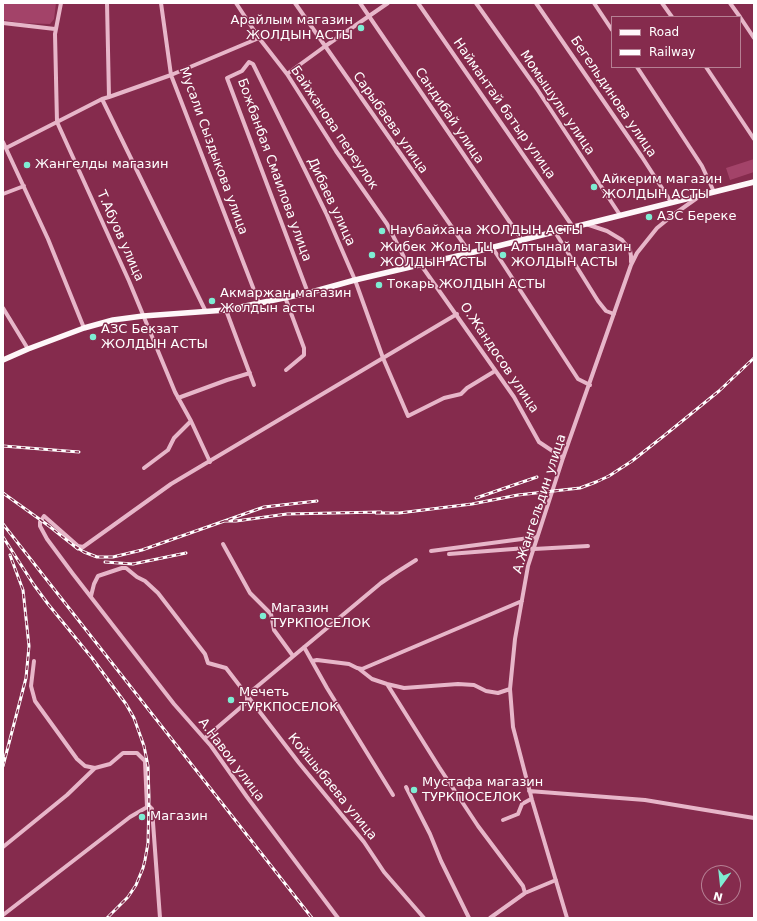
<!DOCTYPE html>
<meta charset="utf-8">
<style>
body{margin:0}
#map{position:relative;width:757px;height:921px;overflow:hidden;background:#852b4d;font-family:"DejaVu Sans",sans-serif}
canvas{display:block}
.frame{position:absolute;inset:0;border:4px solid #fff;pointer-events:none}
.legend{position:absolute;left:611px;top:16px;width:130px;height:52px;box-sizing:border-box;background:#852b4d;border:1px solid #b68094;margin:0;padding:5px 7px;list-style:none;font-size:12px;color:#fff}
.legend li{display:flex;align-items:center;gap:8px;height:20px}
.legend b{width:20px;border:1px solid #b68094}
.north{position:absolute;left:701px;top:865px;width:40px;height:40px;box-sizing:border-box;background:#852b4d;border:1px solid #b68094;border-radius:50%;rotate:195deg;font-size:11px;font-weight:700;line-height:16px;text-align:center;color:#fff}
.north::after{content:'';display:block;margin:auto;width:14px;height:18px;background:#7eedd3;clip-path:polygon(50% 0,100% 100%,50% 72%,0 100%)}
</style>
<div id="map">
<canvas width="757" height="921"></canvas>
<div class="frame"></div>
<ul class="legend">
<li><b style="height:5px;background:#fef7f9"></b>Road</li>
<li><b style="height:5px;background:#fff"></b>Railway</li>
</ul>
<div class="north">N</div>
</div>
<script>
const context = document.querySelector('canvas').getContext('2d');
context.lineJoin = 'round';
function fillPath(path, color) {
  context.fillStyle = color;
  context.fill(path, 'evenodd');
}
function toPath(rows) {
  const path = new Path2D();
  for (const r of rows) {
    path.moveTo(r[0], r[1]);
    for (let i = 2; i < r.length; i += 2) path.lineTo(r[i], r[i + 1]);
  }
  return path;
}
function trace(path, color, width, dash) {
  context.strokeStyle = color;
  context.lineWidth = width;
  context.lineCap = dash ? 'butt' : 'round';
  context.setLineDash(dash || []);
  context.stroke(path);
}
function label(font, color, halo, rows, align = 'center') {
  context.font = font + ' "DejaVu Sans",sans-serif';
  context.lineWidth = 3;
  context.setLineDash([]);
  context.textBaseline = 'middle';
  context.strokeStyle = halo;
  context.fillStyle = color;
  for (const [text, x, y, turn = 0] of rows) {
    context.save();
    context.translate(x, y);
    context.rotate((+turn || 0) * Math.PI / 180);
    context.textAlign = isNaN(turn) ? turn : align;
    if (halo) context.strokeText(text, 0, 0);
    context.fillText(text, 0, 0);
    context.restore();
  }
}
const green = toPath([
 [3,3,56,3,54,19,50,24,21,23,3,20],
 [754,159,754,172,730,180,726,168]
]);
const minor = toPath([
 [61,3,55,34,57,122,129,281,175,392,191,421,210,462],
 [107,3,109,97,102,99,206,312],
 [161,3,171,75,259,303],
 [236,3,259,38,287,74,336,151,387,224,409,267],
 [295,3,470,253],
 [360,3,522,240],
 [418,3,573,227],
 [476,3,537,89,620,215],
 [536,3,642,157,671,202],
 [594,3,612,30],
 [662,3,672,17],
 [730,3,740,17],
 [740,17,754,38],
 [3,23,55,29],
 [637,67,702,166,714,192],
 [706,67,754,139],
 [287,74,324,47,388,3],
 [109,97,171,75,259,38],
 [3,142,48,239,84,328],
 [6,148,102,99],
 [3,194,24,186],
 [586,224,607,231,622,240,630,250,631,256,631,262],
 [555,232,598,301,606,311,614,314],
 [492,247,578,379,590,385],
 [421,265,514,397,539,442,563,458],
 [308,293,227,78,242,71,249,62,253,64,326,213,355,280,383,358,408,416,444,398,461,394,467,388,495,371],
 [285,297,304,348,304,355,286,370],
 [3,308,28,349],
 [226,310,254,385],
 [178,398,227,380,250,373],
 [144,468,168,450,174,438,191,421],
 [223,544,250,593,271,614,274,630,293,656],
 [431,551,537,537],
 [449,554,526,548,534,549,588,546],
 [91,596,94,584,98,576,122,568,126,568,137,577,145,581,158,593,205,654,208,663,226,668,299,763,364,842,384,872,424,918],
 [304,647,327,688,393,795],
 [34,661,31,686,35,701,77,759,85,766,95,768,110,764,123,753,137,753,145,761,147,807],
 [312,661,317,660,349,664,357,668,362,669,522,601],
 [358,668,372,679,387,684,404,688,458,684,474,685,486,691,498,693,510,689],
 [387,684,439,767,478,826,523,886,525,893],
 [205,738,247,702,247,696,254,689,381,583,397,572,416,560],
 [406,787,430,834,441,861,469,918],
 [529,791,645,800,754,818],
 [503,820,518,814,522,804,531,799],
 [3,847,67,795,95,768],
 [3,915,130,817,149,806,152,809,160,918],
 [338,918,247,797,211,746,174,704,73,574,47,539,40,526,40,522,44,516,78,546,83,547,171,484,457,314],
 [490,918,525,893,556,880],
 [567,918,532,800,513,727,510,689,515,639,528,566,563,458,631,265,637,253,657,228,673,215,697,198]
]);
const major = toPath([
 [3,360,28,349,84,328,113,320,143,316,226,310,308,293,355,280,470,253,754,182]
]);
const rail = toPath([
 [3,446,79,452],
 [3,493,49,526,78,549],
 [476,498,537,477],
 [376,513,399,513,472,504,518,495,580,488,596,482,609,476,632,461,665,435,719,391,754,358],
 [224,521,236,521,287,514,381,512],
 [3,524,312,918],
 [3,537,34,585,48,604,92,658,126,704,134,718,144,746,148,766,149,797,148,843,145,860,143,868,136,885,128,897,107,918],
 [75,546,84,552,97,557,113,557,142,550,264,507,317,501],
 [105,562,133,564,186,553],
 [3,766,26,678,29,646,23,590,10,555]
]);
const markers = [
 [361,28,4,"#7eedd3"],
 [27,165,4,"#7eedd3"],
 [594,187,4,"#7eedd3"],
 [649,217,4,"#7eedd3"],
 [382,231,4,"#7eedd3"],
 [372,255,4,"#7eedd3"],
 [503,255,4,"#7eedd3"],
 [379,285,4,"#7eedd3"],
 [212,301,4,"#7eedd3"],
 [93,337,4,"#7eedd3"],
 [263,616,4,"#7eedd3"],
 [231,700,4,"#7eedd3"],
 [414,790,4,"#7eedd3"],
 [142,817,4,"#7eedd3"]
];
const poiNames = [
 ["Арайлым магазин",353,21,"right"],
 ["ЖОЛДЫН АСТЫ",353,36,"right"],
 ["Жангелды магазин",35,165],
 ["Айкерим магазин",602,180],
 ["ЖОЛДЫН АСТЫ",602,195],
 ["АЗС Береке",657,217],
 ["Наубайхана ЖОЛДЫН АСТЫ",390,231],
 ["Жибек Жолы ТЦ",380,248],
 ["ЖОЛДЫН АСТЫ",380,263],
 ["Алтынай магазин",511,248],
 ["ЖОЛДЫН АСТЫ",511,263],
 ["Токарь ЖОЛДЫН АСТЫ",387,285],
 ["Акмаржан магазин",220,294],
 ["Жолдын асты",220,309],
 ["АЗС Бекзат",101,330],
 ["ЖОЛДЫН АСТЫ",101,345],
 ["Магазин",271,609],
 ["ТУРКПОСЕЛОК",271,624],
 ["Мечеть",239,693],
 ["ТУРКПОСЕЛОК",239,708],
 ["Мустафа магазин",422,783],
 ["ТУРКПОСЕЛОК",422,798],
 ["Магазин",150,817]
];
const streetNames = [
 ["Бегельдинова улица",613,97,56],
 ["Момышулы улица",557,103,56],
 ["Наймантай батыр улица",504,109,55],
 ["Сандибай улица",449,116,56],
 ["Сарыбаева улица",390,123,55],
 ["Байжанова переулок",334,128,56],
 ["Мусали Сыздыкова улица",213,151,70],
 ["Божбанбая Смаилова улица",274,170,70],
 ["Дибаев улица",331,202,65],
 ["Т.Абуов улица",120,236,66],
 ["О.Жандосов улица",499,358,56],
 ["А.Жангельдин улица",540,504,-72],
 ["А.Навои улица",231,760,53],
 ["Койшыбаева улица",332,787,51]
];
fillPath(green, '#a34369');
trace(minor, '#e7b6c9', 4);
trace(major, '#fef7f9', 5.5);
trace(rail, '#fff', 3);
trace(rail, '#852b4d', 1.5, [4.5]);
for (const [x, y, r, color] of markers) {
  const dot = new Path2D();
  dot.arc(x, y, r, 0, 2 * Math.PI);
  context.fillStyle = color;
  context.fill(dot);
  trace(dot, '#852b4d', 1.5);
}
label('13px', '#fff', '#852b4d', poiNames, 'left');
label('13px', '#fff', '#852b4d', streetNames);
</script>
